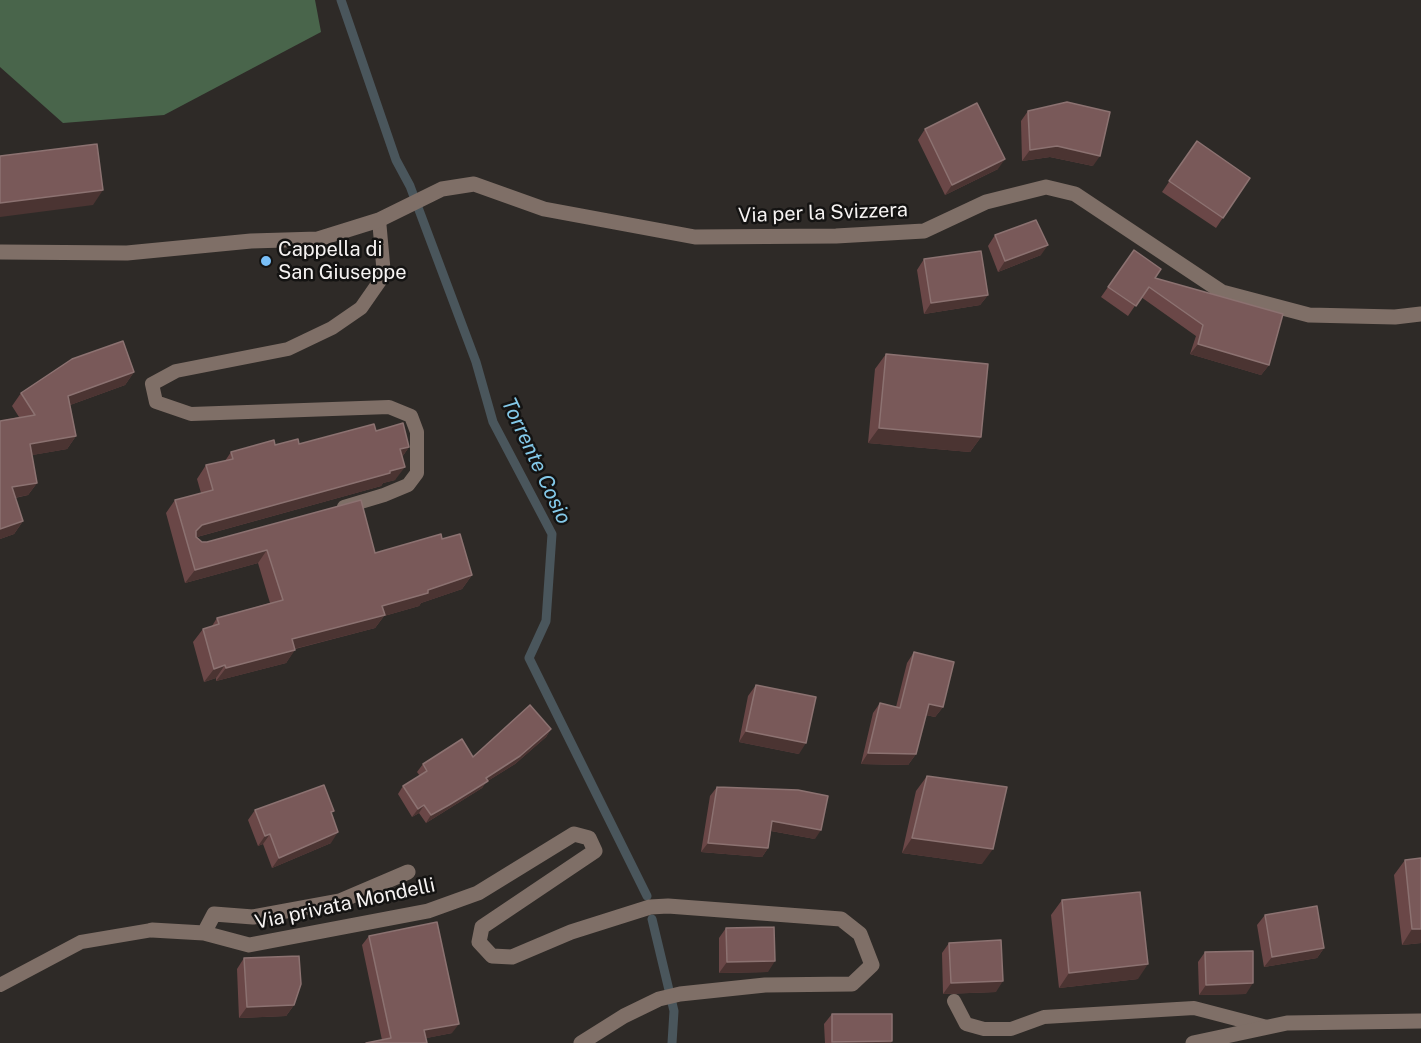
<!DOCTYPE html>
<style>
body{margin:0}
canvas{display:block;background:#2e2a27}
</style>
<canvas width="1421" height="1043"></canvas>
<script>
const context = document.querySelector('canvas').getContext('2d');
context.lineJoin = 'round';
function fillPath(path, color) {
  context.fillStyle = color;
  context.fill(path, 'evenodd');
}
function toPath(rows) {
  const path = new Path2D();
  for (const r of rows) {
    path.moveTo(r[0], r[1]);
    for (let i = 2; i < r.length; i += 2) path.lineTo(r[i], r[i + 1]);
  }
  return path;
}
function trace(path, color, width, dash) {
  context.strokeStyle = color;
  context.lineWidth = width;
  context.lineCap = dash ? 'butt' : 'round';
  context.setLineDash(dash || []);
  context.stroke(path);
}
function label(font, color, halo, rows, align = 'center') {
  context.font = font + ' "Public Sans",sans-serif';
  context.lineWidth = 5;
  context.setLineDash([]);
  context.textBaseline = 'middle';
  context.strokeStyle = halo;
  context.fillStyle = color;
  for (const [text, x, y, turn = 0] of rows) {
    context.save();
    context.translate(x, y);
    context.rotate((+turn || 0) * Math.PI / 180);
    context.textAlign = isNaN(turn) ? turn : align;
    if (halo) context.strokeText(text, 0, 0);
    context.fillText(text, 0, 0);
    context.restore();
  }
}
const forest = toPath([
 [0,0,315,0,321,32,164,115,63,123,0,67]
]);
const stream = toPath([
 [341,0,396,160,410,186,476,362,493,422,552,534,546,621,529,658,647,896],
 [652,919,674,1011,672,1043]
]);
const lane = toPath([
 [344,507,384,495,408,485,417,473,417,432,411,416,389,407,191,414,156,402,152,384,176,371,288,349,332,328,361,308,384,275,379,220],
 [0,985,81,942,152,930],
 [954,1001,966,1024,984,1029,1011,1029,1044,1017,1194,1008,1267,1027]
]);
const street = toPath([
 [0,252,127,253,251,241,318,239,379,220,442,189,474,184,544,209,695,237,836,236,924,231,986,202,1046,187,1075,194,1222,292,1309,315,1395,317,1421,314],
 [152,930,204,933,249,945,428,911,478,893,574,834,589,838,595,851,482,927,479,942,492,956,512,957,571,932,650,907,668,906,841,919,860,934,872,965,852,984,765,985,680,994,659,999,624,1016,581,1043],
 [204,933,214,914,253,917,340,901,408,872],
 [1193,1043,1287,1023,1421,1021]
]);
const wall = toPath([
 [1028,111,1093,166,1050,157,1022,161,1021,121],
 [925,129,998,169,945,195,918,140],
 [1197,141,1250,178,1216,228,1162,192],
 [995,235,1041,255,998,272,988,246],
 [1134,250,1155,278,1269,365,1261,375,1190,354,1196,336,1141,297,1128,316,1101,297],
 [924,259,988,295,980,305,924,314,917,270],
 [123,341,134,372,125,385,70,405,76,436,67,449,32,455,37,483,28,495,15,498,23,521,14,534,0,539,0,421,19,417,12,406,21,393,72,359],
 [886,354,981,437,970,452,868,443,875,369],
 [376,431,409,447,402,457,395,480,383,483,381,486,197,537,202,542,375,553,442,539,472,575,462,589,421,603,419,606,384,616,375,628,295,649,286,663,216,681,216,678,204,682,193,642,203,629,212,626,217,618,270,603,258,563,185,583,166,513,175,500,201,493,197,479,206,465,225,461,231,452,275,445,299,444],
 [914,652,943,707,935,717,926,715,916,754,908,765,861,764,873,713,880,703,896,707,907,663],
 [756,685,799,754,739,742,748,696],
 [551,729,546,737,515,764,486,782,482,788,426,823,419,813,412,817,398,794,403,786,420,776,417,772,423,764,473,757],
 [927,776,982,864,902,853,916,791],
 [717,787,815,839,771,831,768,848,762,857,701,852,710,796],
 [255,810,332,814,331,843,272,868,263,844,258,846,248,820],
 [1421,858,1421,943,1402,945,1394,875,1405,860],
 [1062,900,1138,979,1059,988,1051,915],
 [1265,915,1324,948,1317,958,1264,967,1257,925],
 [726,928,768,972,719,973,719,938],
 [369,936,452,1033,426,1038,382,1040,362,945],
 [949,943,996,992,943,994,942,953],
 [1205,952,1246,994,1199,995,1198,962],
 [244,958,294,1005,286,1016,239,1018,237,969],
 [832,1014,891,1043,825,1043,824,1024]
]);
const shadedWall = toPath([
 [1057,146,1100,156,1093,166,1050,157,1022,161,1030,150],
 [1005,159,998,169,945,195,952,185],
 [103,190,93,205,0,217,0,203],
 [1048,245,1041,255,998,272,1005,261],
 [988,295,980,305,924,314,931,303],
 [1198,344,1269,365,1261,375,1190,354],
 [134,372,125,385,59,409,68,396],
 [879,428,981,437,970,452,868,443],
 [76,436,67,449,21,457,30,444],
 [409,447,400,460,400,449],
 [405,467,395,480,383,483,381,486,193,538,187,544,196,531,202,525],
 [37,483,28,495,3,500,12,487],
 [23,521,14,534,0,539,0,529],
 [267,550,258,563,185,583,195,570],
 [472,575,462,589,421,603,419,606,384,616,375,628,282,652,292,639,382,606],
 [295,650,286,663,216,681,226,668],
 [225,665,216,678,204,682,214,669],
 [929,704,943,707,935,717,922,714],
 [551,729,546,737,515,764,486,782,482,788,426,823,431,815,486,778],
 [746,731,806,743,799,754,739,742],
 [868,753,916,754,908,765,861,764],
 [424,805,419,813,412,817,418,809],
 [772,821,821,830,815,839,766,830],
 [338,832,331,843,272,868,279,858],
 [270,834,263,844,258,846,265,836],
 [912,838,993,849,982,864,902,853],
 [708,843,768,848,762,857,701,852],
 [1412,929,1421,929,1421,943,1402,945],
 [1324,948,1317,958,1264,967,1272,957],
 [775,961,768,972,719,973,727,962],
 [1148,964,1138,979,1059,988,1069,973],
 [1003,981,996,992,943,994,951,983],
 [1253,983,1246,994,1199,995,1206,985],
 [294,1005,286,1016,239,1018,247,1007],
 [459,1024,452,1033,417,1040,424,1030],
 [892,1041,891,1043,832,1043,832,1042]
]);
const building = toPath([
 [1067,102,1110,112,1100,156,1057,146,1030,150,1028,111,1067,102],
 [977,103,1005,159,952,185,925,129,977,103],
 [1197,141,1250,178,1223,218,1169,181,1197,141],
 [97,144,103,190,0,203,0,156,97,144],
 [1036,220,1048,245,1005,261,995,235,1036,220],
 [1134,250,1161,269,1155,278,1283,314,1269,365,1198,344,1203,325,1149,287,1136,306,1108,287,1134,250],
 [981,251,988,295,931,303,924,259,981,251],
 [123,341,134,372,68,396,76,436,30,444,37,483,12,487,23,521,0,529,0,421,35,415,21,393,72,359,123,341],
 [886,354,988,364,981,437,879,428,886,354],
 [403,423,409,447,400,449,405,467,390,471,390,473,202,525,196,531,196,537,202,542,207,542,361,500,375,553,441,534,442,539,460,534,472,575,428,590,428,593,382,606,385,615,292,639,295,650,226,668,225,665,214,669,203,629,219,624,217,618,283,600,267,550,195,570,175,500,213,490,206,465,233,459,231,452,274,440,275,445,298,439,299,444,374,424,376,431,403,423],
 [914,652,954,662,943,707,929,704,916,754,868,753,880,703,900,708,914,652],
 [756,685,816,697,806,743,746,731,756,685],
 [530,705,551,729,520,756,486,778,488,781,449,805,431,815,424,805,418,809,403,786,427,771,423,764,462,739,473,757,530,705],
 [927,776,1007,787,993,849,912,838,927,776],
 [324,785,334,811,331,812,338,832,279,858,270,834,265,836,255,810,324,785],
 [717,787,798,790,828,796,821,830,772,821,768,848,708,843,717,787],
 [1421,858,1421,929,1412,929,1405,860,1421,858],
 [1140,892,1148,964,1069,973,1062,900,1140,892],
 [1317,906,1324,948,1272,957,1265,915,1317,906],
 [437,922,459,1024,424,1030,427,1043,366,1043,391,1038,369,936,437,922],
 [774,927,775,961,727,962,726,928,774,927],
 [1001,940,1003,981,951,983,949,943,1001,940],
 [1253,951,1253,983,1206,985,1205,952,1253,951],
 [299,956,301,984,294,1005,247,1007,244,958,299,956],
 [832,1014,892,1014,892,1041,832,1042,832,1014]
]);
const markers = [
 [266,261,6,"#79bff8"]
];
const streetNames = [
 ["Via per la Svizzera",823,213,-2],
 ["Via privata Mondelli",345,904,-12]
];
const poiNames = [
 ["Cappella di",278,250],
 ["San Giuseppe",278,273]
];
const waterNames = [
 ["Torrente Cosio",536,461,65]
];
fillPath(forest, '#49654b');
trace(stream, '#4a565c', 9);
trace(lane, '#7f6f67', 14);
trace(street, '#7f6f67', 15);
fillPath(wall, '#6a4747');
fillPath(shadedWall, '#4b3432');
fillPath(building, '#795959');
trace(building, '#8c7271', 1.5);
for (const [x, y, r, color] of markers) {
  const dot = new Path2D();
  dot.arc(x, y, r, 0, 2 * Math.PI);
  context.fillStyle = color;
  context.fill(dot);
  trace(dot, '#141312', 2);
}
label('20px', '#f6f3f2', '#141312', streetNames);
label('20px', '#f6f3f2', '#141312', poiNames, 'left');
label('italic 21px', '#84c9e9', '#141312', waterNames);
</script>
